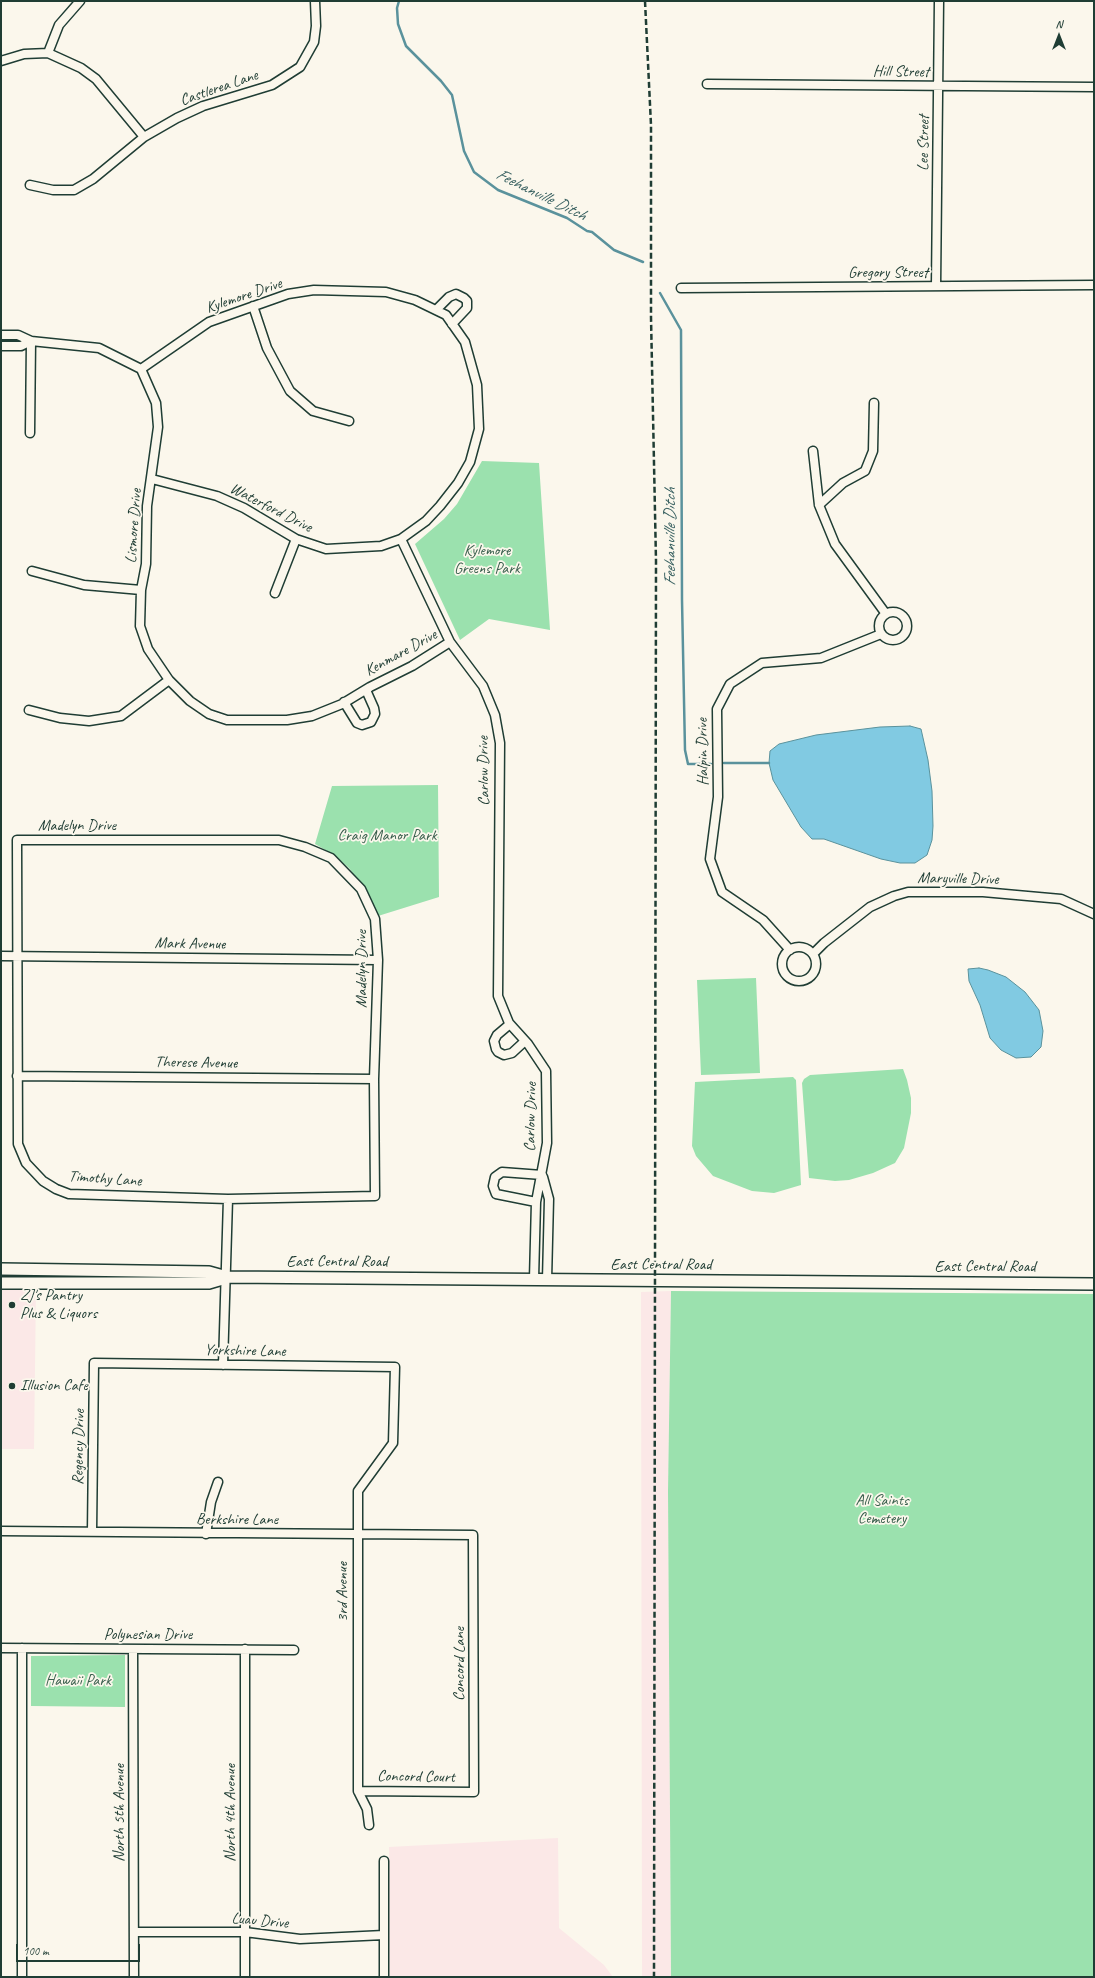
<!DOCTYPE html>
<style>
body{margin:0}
#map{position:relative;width:1095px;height:1978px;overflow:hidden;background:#fbf7ec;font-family:Caveat,sans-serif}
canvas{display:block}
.frame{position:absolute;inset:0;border:2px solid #1f3d34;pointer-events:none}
.north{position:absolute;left:1039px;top:16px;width:40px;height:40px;-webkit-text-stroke:3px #fbf7ec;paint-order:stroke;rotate:0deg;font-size:11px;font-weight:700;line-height:16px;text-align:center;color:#1f3d34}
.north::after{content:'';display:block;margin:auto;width:14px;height:18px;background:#1f3d34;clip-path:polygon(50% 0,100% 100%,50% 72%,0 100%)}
.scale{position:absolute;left:16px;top:1944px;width:124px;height:18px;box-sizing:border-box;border:2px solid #1f3d34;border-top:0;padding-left:5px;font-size:12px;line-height:14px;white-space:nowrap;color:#1f3d34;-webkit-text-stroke:3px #fbf7ec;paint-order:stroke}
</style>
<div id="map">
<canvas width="1095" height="1978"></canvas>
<div class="frame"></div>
<div class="north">N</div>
<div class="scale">100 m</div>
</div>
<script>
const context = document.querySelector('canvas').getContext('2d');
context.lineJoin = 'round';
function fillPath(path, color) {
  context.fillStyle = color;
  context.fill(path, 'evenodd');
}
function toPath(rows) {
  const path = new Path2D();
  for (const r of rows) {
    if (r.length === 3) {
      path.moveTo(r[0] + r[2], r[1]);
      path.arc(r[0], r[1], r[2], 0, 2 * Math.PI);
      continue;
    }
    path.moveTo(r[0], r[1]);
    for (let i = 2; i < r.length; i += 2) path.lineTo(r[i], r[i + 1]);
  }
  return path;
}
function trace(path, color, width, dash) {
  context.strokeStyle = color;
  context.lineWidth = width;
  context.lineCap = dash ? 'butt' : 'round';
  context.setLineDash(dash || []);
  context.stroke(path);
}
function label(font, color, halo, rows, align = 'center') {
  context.font = font + ' Caveat,sans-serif';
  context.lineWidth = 3.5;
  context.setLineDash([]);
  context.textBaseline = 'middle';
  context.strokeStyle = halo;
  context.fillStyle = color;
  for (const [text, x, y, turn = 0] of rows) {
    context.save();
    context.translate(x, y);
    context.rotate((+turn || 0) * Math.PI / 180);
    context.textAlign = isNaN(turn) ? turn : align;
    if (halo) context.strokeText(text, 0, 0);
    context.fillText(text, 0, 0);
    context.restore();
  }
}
const built = toPath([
 [1,1288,36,1289,34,1449,1,1449],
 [671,1291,668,1491,671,1977,642,1977,641,1292],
 [558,1838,559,1928,604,1965,613,1977,389,1977,389,1847]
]);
const green = toPath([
 [482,461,539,463,550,630,489,619,460,640,415,544,444,519,457,504],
 [438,785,439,897,378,916,369,895,349,868,334,855,315,844,332,786],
 [756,978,760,1073,701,1075,697,980],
 [903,1069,907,1080,911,1098,911,1113,904,1148,895,1163,873,1173,849,1180,835,1181,809,1178,802,1083,804,1079,810,1075],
 [793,1077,796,1080,801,1185,774,1193,752,1191,713,1176,696,1156,692,1146,695,1082],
 [671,1291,1094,1294,1094,1977,671,1977,668,1491],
 [125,1655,125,1707,31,1706,31,1656]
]);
const water = toPath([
 [910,726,921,729,928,760,932,791,933,826,932,840,927,855,915,863,900,863,881,859,824,839,812,839,801,827,773,780,769,763,770,751,779,744,816,735,880,727,910,726],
 [979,968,988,970,1006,977,1025,992,1039,1010,1043,1031,1041,1047,1031,1057,1016,1058,1001,1050,990,1038,980,1005,969,981,968,969,979,968]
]);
const stream = toPath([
 [399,1,397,8,398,24,406,46,441,81,452,95,464,151,474,172,498,190,567,218,587,231,592,232,614,250,643,262],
 [660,293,681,330,682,600,685,750,688,764,711,764],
 [724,763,769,763]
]);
const minor = toPath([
 [48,53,59,25,80,1],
 [1,61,24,54,48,53,81,68,96,79,144,137],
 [707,84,1094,87],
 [30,185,53,190,74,190,93,179,144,137,177,118,203,106,272,85,300,67,314,42,316,26,315,1],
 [936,286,939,1],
 [681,288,1094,285],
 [253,306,267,348,290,391,313,411,349,421],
 [436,310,449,297,456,294,464,298,467,301,467,308,452,324],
 [1,335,18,335,31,341,99,348,141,369,209,322,288,294,314,290,386,292,415,300,446,315,465,342,477,385,479,429,470,462,458,483,440,506,426,521,401,539,381,546,326,549,296,539,244,508,217,496,152,479],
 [1,346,21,346,31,341],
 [141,369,156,403,158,427,147,506,146,564,141,590,140,626,148,649,169,680,190,701,209,714,227,720,287,720,312,716,342,704,370,687,412,666,450,642],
 [30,433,31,341],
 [813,451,819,505,835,544,886,614],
 [819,505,843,483,865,471,873,451,874,403],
 [401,539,450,642,483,686,495,715,500,743,498,996,509,1023,528,1044,546,1071,547,1143,536,1202,534,1279],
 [32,571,84,585,141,590],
 [275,593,296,539],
 [893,626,14],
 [344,702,357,723,362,725,371,722,375,714,374,708,366,690],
 [29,710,60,718,89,721,121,716,169,680],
 [17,840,279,840,305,847,331,858,361,889,375,919,378,960,374,1079,375,1196,228,1199,69,1194,56,1189,43,1181,26,1163,18,1144,17,840],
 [799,964,17],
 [790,950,763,920,722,892,710,859,718,797,717,709,730,684,762,663,821,658,881,634],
 [813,954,824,943,870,907,894,896,908,892,983,892,1061,899,1094,914],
 [1,956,378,960],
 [510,1024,497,1035,494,1041,496,1049,498,1052,504,1055,512,1053,525,1041],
 [17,1076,374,1079],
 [543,1177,549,1199,547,1280],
 [536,1202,496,1194,493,1186,495,1177,502,1172,542,1175],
 [223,1365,228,1199],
 [1,1531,473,1535,474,1792,358,1791],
 [92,1532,94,1363,395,1367,393,1443,358,1491,358,1791,367,1809,369,1825],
 [206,1534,211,1502,218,1482],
 [1,1648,294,1650],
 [133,1649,134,1977],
 [384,1861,384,1977],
 [134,1932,245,1932,300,1939,384,1935],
 [22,1977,22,1648],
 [245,1977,245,1649]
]);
const secondary = toPath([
 [1,1269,209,1272,227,1277,1094,1284],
 [1,1283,209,1283,226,1278]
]);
const rail = toPath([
 [645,1,651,125,651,317,656,561,654,1977]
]);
const markers = [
 [12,1305,4,"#1f3d34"],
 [12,1386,4,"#1f3d34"]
];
const streetNames = [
 ["Hill Street",901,72,1],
 ["Castlerea Lane",219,88,-19],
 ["Lee Street",924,143,-89],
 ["Gregory Street",888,273],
 ["Kylemore Drive",244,296,-19],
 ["Waterford Drive",271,508,27],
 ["Lismore Drive",134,526,-86],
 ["Kenmare Drive",401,653,-29],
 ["Halpin Drive",703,752,-91],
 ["Carlow Drive",484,771,-91],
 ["Madelyn Drive",77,826],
 ["Maryville Drive",958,879,1],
 ["Mark Avenue",190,944,1],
 ["Madelyn Drive",362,969,-90],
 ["Therese Avenue",196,1063,1],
 ["Carlow Drive",531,1117,-89],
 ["Timothy Lane",105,1179,4],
 ["East Central Road",337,1262],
 ["East Central Road",661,1265],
 ["East Central Road",985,1267],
 ["Yorkshire Lane",245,1351,1],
 ["Regency Drive",79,1447,-89],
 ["Berkshire Lane",237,1520],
 ["3rd Avenue",343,1592,-90],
 ["Polynesian Drive",148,1635],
 ["Concord Lane",460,1664,-90],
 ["Concord Court",416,1777,1],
 ["North 5th Avenue",120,1813,-90],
 ["North 4th Avenue",231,1813,-90],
 ["Luau Drive",260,1921,5]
];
const parkNames = [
 ["Kylemore",487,551],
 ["Greens Park",487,569],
 ["Craig Manor Park",387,836],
 ["All Saints",882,1501],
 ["Cemetery",882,1519],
 ["Hawaii Park",78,1681]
];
const poiNames = [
 ["ZJ's Pantry",20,1296],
 ["Plus & Liquors",20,1314],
 ["Illusion Cafe",20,1386]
];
const waterNames = [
 ["Feehanville Ditch",541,195,26],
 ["Feehanville Ditch",671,537,-90]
];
fillPath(built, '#fbe8e7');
fillPath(green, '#9be1ae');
fillPath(water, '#81cae2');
trace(water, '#5a929c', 1);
trace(stream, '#5a929c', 2.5);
trace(minor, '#1f3d34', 11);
trace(secondary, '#1f3d34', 14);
trace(minor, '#fbf7ec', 8);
trace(secondary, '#fbf7ec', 11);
trace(rail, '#1f3d34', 2.5, [6, 3]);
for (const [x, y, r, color] of markers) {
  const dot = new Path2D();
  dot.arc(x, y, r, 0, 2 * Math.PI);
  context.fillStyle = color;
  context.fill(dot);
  trace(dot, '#fbf7ec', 1.5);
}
label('16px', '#1f3d34', '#fbf7ec', streetNames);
label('16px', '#385e4c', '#fbf7ec', parkNames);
label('16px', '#1f3d34', '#fbf7ec', poiNames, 'left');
label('italic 17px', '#386060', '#fbf7ec', waterNames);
</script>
